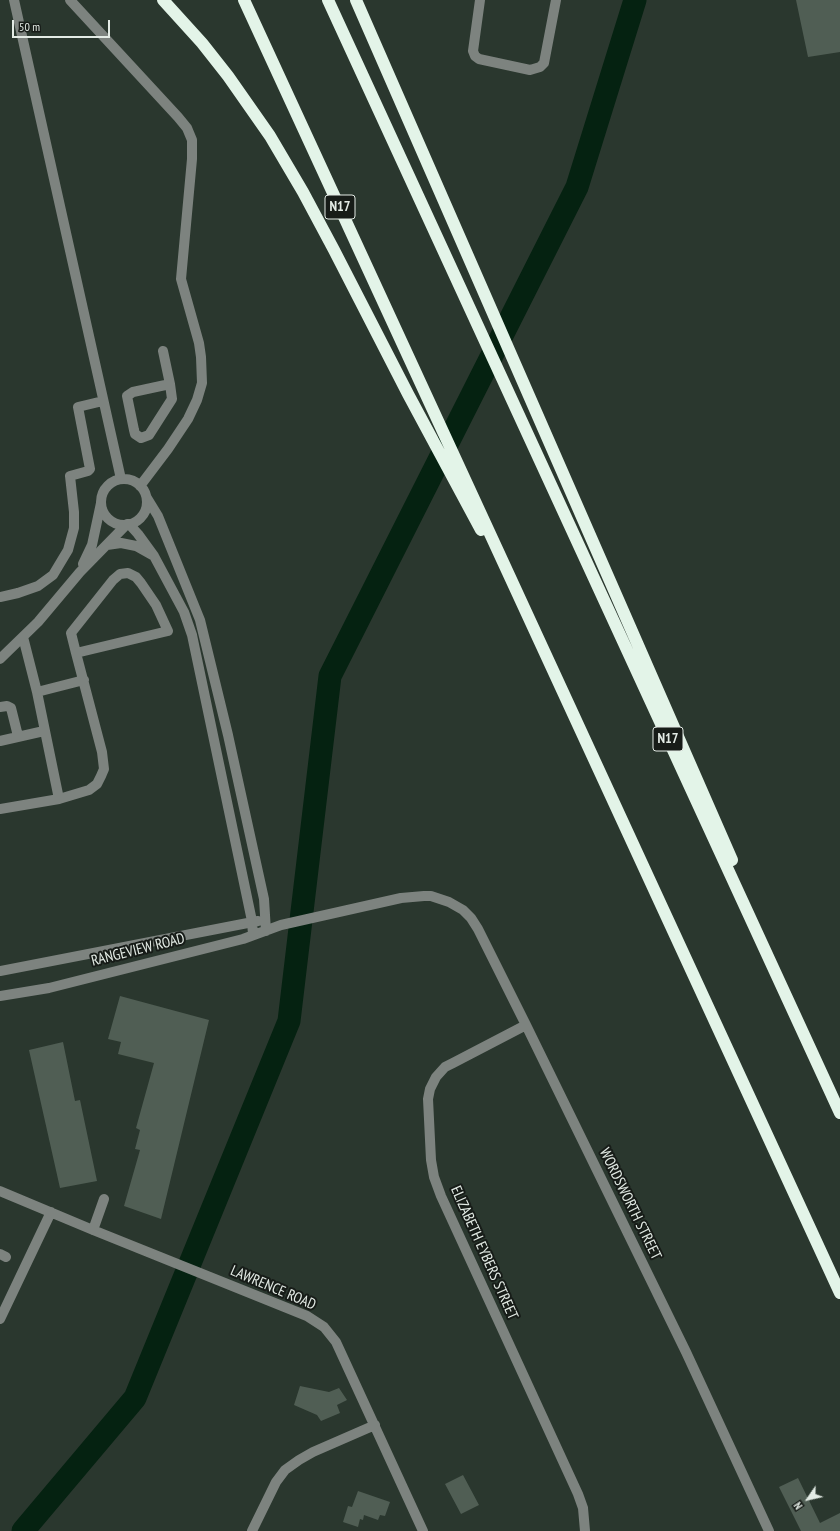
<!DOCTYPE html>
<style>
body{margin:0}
#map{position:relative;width:840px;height:1531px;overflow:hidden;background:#2a372e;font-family:"PT Sans Narrow",sans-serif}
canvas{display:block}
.north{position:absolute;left:788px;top:1479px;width:40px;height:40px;-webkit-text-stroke:3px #171c18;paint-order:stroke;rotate:236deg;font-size:11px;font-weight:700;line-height:16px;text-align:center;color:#e3ebe5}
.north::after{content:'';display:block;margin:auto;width:14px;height:18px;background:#e3ebe5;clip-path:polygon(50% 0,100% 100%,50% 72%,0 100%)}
.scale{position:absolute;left:12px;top:20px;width:98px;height:18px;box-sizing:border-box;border:2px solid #e3ebe5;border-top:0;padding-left:5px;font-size:12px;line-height:14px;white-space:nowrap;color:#e3ebe5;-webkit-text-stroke:3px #171c18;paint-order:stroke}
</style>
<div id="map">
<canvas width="840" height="1531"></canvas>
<div class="north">N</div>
<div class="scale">50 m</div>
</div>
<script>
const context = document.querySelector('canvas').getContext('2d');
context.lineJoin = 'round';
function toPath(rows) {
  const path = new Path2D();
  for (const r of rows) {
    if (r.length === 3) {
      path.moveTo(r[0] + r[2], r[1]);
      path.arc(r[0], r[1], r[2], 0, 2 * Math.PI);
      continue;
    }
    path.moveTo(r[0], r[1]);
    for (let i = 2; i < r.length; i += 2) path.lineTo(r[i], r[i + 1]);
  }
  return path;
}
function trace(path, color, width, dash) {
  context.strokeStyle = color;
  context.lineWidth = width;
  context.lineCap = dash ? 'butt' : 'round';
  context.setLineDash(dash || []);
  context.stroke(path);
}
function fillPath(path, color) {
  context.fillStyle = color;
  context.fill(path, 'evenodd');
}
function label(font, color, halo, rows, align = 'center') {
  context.font = font + ' "PT Sans Narrow",sans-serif';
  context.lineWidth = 4;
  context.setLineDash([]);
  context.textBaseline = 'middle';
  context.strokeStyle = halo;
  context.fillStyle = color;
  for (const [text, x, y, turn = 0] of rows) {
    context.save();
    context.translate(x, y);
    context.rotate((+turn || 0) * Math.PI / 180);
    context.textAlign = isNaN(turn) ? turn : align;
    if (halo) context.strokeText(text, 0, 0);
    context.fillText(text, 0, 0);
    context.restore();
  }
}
const river = toPath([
 [23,1531,135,1398,289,1021,330,676,577,187,635,0]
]);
const building = toPath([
 [796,0,840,0,840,52,808,57],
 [120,996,209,1020,161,1219,124,1206,140,1150,135,1149,140,1130,136,1128,154,1063,118,1054,121,1042,108,1039],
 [63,1042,75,1101,80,1100,97,1181,60,1188,29,1050],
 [300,1386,329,1392,339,1388,347,1400,337,1405,340,1413,321,1421,317,1415,294,1405],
 [463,1475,479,1505,461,1514,445,1484],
 [798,1478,820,1523,840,1513,840,1531,801,1531,779,1487],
 [358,1491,390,1502,385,1516,380,1515,378,1520,364,1515,363,1520,360,1519,358,1527,343,1522,348,1506,352,1507]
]);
const minor = toPath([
 [14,0,121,479],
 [70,0,178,117,187,128,192,140,192,159,181,279,199,343,201,357,202,383,197,400,188,419,168,449,140,486],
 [480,0,473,51,475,56,479,59,530,70,540,67,544,63,556,0],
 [163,351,170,384,172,399,149,435,141,438,135,434,134,430,127,396,133,392,170,384],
 [124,502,23],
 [147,498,158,516,200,620,228,735,264,899,266,931],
 [129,524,138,534,154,556,184,612,192,635,252,921,253,935],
 [107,545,121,543,136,546,152,555],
 [83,564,92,545,101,503],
 [0,597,18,593,38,586,53,575,68,550,74,528,74,512,70,476,88,471,90,469,78,407,103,401],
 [23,637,37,692,59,799],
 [0,659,38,622,80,572,127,524],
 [37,692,84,680],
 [0,707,7,706,11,708,18,736],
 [0,741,44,731],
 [0,809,59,799,89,790,97,784,101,776,104,769,102,752,76,653,71,633,113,580,120,574,128,573,136,577,141,583,156,605,168,631,76,653],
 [0,971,258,921],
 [0,996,49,988,243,939,281,925,401,898,424,896,431,896,449,902,463,910,471,918,478,929,526,1025,686,1352,769,1531],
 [526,1025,453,1063,445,1067,436,1077,430,1089,428,1099,431,1160,434,1177,441,1196,578,1494,583,1508,585,1531],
 [0,1191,93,1230,307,1316,324,1327,336,1342,423,1531],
 [93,1230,104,1199],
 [0,1254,6,1257],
 [0,1319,51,1212],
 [252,1531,276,1482,285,1470,299,1460,313,1452,375,1425]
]);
const highway = toPath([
 [163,0,202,43,228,76,270,136,303,192,334,250,408,394,481,530],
 [244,0,840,1293],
 [328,0,840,1113],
 [356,0,732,860]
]);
const shields = [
 [340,207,30],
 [668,739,30]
];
const shieldNames = [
 ["N17",340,207],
 ["N17",668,739]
];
const streetNames = [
 ["RANGEVIEW ROAD",138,950,-14],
 ["WORDSWORTH STREET",630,1204,64],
 ["ELIZABETH EYBERS STREET",484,1253,66],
 ["LAWRENCE ROAD",273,1288,23]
];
trace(river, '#052211', 23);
fillPath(building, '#505e54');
trace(minor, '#7d837f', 10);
trace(highway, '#e3f4e8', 12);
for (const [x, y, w] of shields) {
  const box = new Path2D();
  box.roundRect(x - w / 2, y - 12, w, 24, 3);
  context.fillStyle = '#171c18';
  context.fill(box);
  trace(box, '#e3ebe5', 1);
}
label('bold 14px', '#e3ebe5', null, shieldNames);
label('15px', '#e3ebe5', '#171c18', streetNames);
</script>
